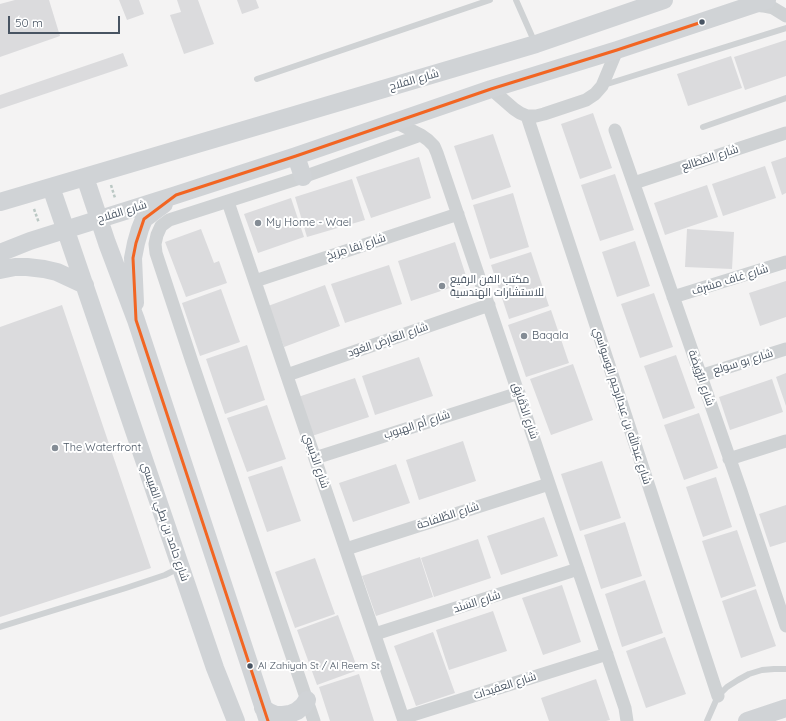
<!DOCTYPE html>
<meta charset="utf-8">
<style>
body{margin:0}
#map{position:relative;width:786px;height:721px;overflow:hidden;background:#f4f3f3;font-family:Quicksand,sans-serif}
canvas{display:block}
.scale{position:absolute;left:8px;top:16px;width:112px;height:18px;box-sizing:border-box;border:2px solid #485462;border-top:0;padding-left:5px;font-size:12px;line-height:14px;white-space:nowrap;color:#485462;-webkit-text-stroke:3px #fff;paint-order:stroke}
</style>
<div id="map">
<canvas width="786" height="721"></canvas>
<div class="scale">50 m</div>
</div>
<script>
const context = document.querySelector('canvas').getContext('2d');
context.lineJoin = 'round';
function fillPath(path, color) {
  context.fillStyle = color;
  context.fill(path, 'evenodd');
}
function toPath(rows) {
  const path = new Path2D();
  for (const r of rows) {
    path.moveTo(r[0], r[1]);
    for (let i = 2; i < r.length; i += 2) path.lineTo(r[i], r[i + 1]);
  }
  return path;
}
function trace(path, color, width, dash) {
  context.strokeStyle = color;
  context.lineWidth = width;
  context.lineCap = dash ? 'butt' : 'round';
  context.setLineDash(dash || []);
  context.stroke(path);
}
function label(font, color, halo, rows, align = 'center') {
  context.font = font + ' Quicksand,Cairo,sans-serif';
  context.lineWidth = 4;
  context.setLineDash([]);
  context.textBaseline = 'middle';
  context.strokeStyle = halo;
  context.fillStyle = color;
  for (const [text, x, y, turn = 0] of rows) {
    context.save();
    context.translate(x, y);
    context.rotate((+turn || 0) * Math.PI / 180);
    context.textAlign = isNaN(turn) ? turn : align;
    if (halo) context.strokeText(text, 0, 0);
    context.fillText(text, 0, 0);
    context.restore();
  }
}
const building = toPath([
 [15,0,49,0,60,36,0,57,0,4],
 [119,0,139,0,144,14,127,20],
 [177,0,198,0,214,44,184,54,170,15,181,12],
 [237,0,256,0,259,8,242,14],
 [786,40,786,76,745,90,734,57],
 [123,53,128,66,0,109,0,95],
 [731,56,742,88,688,106,677,74],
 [593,113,612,168,580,179,561,124],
 [493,134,511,187,472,200,454,146],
 [419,157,431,198,371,218,356,177],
 [786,157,786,193,782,195,771,162],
 [765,166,776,198,723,216,712,184],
 [615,174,634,230,600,241,581,185],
 [352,179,365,220,307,237,295,197],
 [707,185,718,217,665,235,654,203],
 [513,193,529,247,490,259,473,205],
 [291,198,304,237,258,253,244,214],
 [201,229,214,263,219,261,227,283,186,297,165,242],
 [687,229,734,232,732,269,685,267],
 [635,241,650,286,617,297,602,252],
 [455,242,468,282,411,301,398,261],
 [531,252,549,306,509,319,491,265],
 [389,265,402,304,345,323,331,284],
 [786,281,786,317,760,326,749,293],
 [325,285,340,326,284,347,268,306],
 [221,289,240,342,200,356,182,303],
 [654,293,673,347,640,358,621,304],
 [62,305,151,568,0,617,0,327],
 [551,310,569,363,526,377,508,325],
 [247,345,265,400,225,414,206,359],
 [676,355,695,408,663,419,644,366],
 [419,357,433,396,375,415,362,376],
 [573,364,593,420,551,435,530,379],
 [786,373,786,406,776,377],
 [355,378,369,417,312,436,298,397],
 [772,379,783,412,730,430,719,397],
 [267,405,286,459,247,472,227,418],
 [699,413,718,468,684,480,664,425],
 [463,441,476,481,419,500,406,460],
 [602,461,621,518,580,531,561,474],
 [396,464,410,503,353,522,339,483],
 [282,466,301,521,267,532,248,477],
 [716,477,732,527,703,537,686,487],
 [786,505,786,542,770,547,759,514],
 [544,517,558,556,501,575,487,536],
 [625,522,642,576,601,589,584,535],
 [737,530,756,586,721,598,702,541],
 [478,539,491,578,434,597,421,558],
 [420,557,433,597,376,616,362,576],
 [315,558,335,614,295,628,275,572],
 [645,580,663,633,622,647,605,594],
 [562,585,581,642,543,655,522,598],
 [756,589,776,646,741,658,722,601],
 [493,611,507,651,449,670,436,630],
 [338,615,358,670,317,685,297,630],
 [433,632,455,693,416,706,394,646],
 [665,637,686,694,646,708,626,651],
 [359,674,374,721,330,721,319,687],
 [596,679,610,720,606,721,549,721,541,698]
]);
const path = toPath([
 [111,185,115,198],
 [34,209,39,223]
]);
const lane = toPath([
 [516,0,535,43],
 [257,79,490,0],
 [604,85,786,28],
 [703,127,786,98],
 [0,627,126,588,165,575,179,568],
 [707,721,718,696,727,687,738,680,749,674,762,670,774,669,786,669]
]);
const street = toPath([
 [754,5,763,6,773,8,786,16],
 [491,89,514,109,520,113,527,116,536,116,544,114,586,100,595,94,602,86,617,50],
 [527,116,718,696],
 [395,122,421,135,428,140,434,146,437,153,625,708,627,721],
 [615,130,741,491,786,626],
 [634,183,786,133],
 [228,202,404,721],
 [255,281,458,214],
 [673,297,786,262],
 [287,375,489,305],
 [700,376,786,349],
 [315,458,519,393],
 [729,459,786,441],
 [346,549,549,484],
 [375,634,578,569],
 [403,718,607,654],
 [314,721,192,362,156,253,155,244,157,235,161,226,169,220,303,177,421,135]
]);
const secondary = toPath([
 [296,156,303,177],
 [85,177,107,243,136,320,268,721],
 [51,187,215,668,236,721],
 [0,202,536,44,664,0],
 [0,253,30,241,176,195,296,156,491,89,617,50,767,0],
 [0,270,15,267,27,267,44,269,57,272,85,285],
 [135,303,133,258,136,243,140,229,144,219,164,204],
 [263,708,269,712,276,715,283,715,290,714,297,711,303,706,307,700],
 [747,721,786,708]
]);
const bus1 = toPath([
 [268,721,136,320,133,258,136,243,144,219,176,195,296,156,491,89,617,50,702,22]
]);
const markers = [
 [702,22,3.5,"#485462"],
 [258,223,4,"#848c95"],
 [442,286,4,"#848c95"],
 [524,336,4,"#848c95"],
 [55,448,4,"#848c95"],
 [250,666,3.5,"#485462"]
];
const busNames = [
 ["Al Zahiyah St / Al Reem St",258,666]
];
const streetNames = [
 ["شارع الفلاح",414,80,-16],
 ["شارع المَطَالِع",710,158,-18],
 ["شارع الفلاح",122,212,-17],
 ["شارع نِقا مِرَيخ",356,247,-18],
 ["شارع غاف مشرِف",730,280,-17],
 ["شارع العارِض العُود",388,340,-19],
 ["شارع بو سولع",743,362,-17],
 ["شارع الرُّوَيضَة",701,378,71],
 ["شارع عبدالله بن عبدالرحيم الوسواسي",622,406,72],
 ["شارع الدَّقَايِق",525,411,71],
 ["شارع أم الهبوب",417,425,-18],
 ["شارع الدِّبسِي",316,461,71],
 ["شارع الطِّلفاحة",448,516,-18],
 ["شارع حامد بن بطي القبيسي",165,522,71],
 ["شارع السَنَد",477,602,-18],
 ["شارع العقيدات",505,686,-18]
];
const poiNames = [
 ["My Home - Wael",266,223],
 ["مكتب الفن الرفيع",450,280],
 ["للاستشارات الهندسية",450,293],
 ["Baqala",532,336],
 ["The Waterfront",63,448]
];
fillPath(building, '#dbdbdd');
trace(path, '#bbc8c4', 2.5, [3, 2]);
trace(lane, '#cfd2d4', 6);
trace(street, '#cfd2d4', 13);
trace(secondary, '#d0d3d6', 18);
trace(bus1, '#f26522', 3);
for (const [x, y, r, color] of markers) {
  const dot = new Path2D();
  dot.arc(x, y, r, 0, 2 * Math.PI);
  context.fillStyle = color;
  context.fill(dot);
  trace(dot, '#fff', 1.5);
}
label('10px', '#485462', '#fff', busNames, 'left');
label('11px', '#485462', '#fff', streetNames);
label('11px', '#485462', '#fff', poiNames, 'left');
</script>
